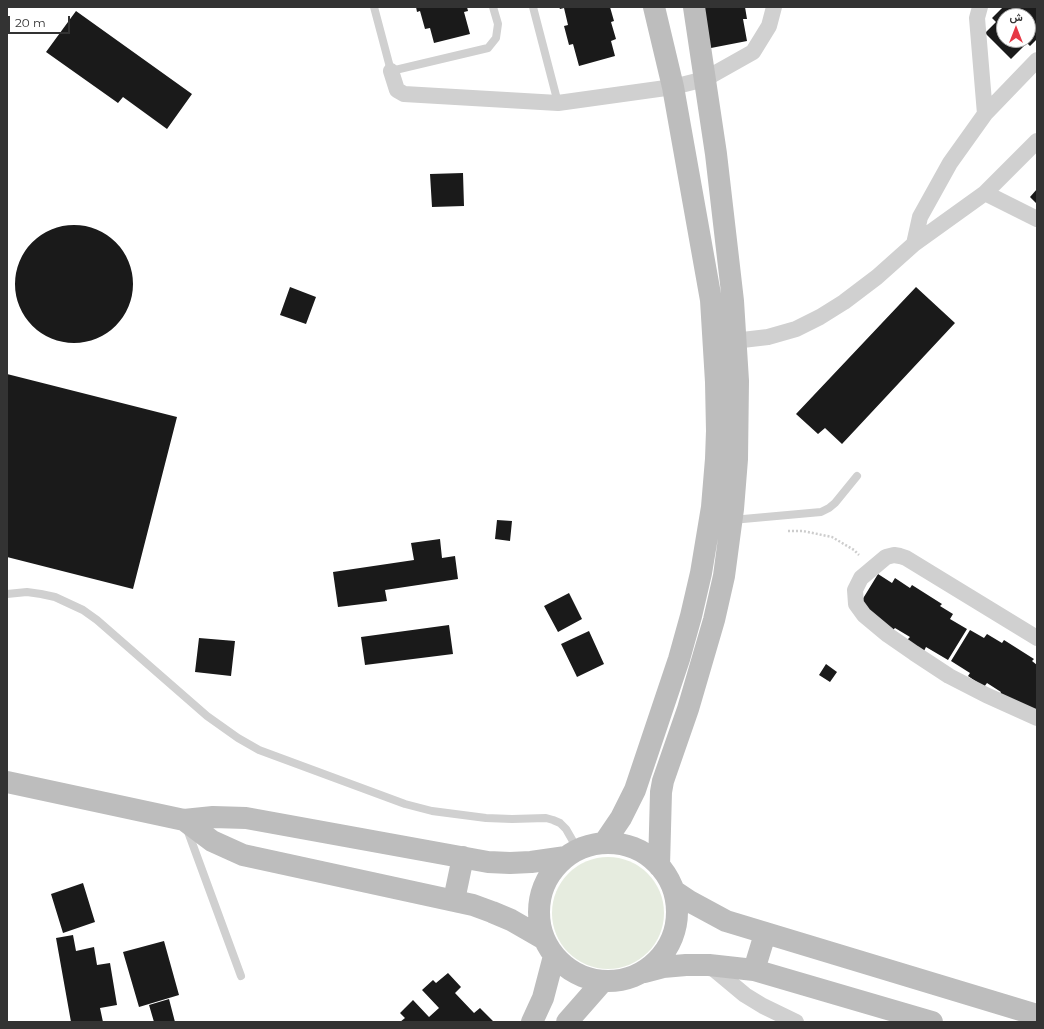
<!DOCTYPE html>
<meta charset="utf-8">
<style>
body{margin:0}
#map{position:relative;width:1044px;height:1029px;overflow:hidden;background:#fff;font-family:Montserrat,Vazirmatn,sans-serif}
canvas{display:block}
.frame{position:absolute;inset:0;border:8px solid #333;pointer-events:none}
.north{position:absolute;left:996px;top:8px;width:40px;height:40px;box-sizing:border-box;background:#fff;border:1px solid #adadad;border-radius:50%;rotate:0deg;font-size:11px;font-weight:700;line-height:16px;text-align:center;color:#333}
.north::after{content:'';display:block;margin:auto;width:14px;height:18px;background:#e63946;clip-path:polygon(50% 0,100% 100%,50% 72%,0 100%)}
.scale{position:absolute;left:8px;top:16px;width:62px;height:18px;box-sizing:border-box;border:2px solid #333;border-top:0;padding-left:5px;font-size:12px;line-height:14px;white-space:nowrap;color:#333;-webkit-text-stroke:3px #fff;paint-order:stroke}
</style>
<div id="map">
<canvas width="1044" height="1029"></canvas>
<div class="frame"></div>
<div class="north">ش</div>
<div class="scale">20 m</div>
</div>
<script>
const context = document.querySelector('canvas').getContext('2d');
context.lineJoin = 'round';
function fillPath(path, color) {
  context.fillStyle = color;
  context.fill(path, 'evenodd');
}
function toPath(rows) {
  const path = new Path2D();
  for (const r of rows) {
    if (r.length === 3) {
      path.moveTo(r[0] + r[2], r[1]);
      path.arc(r[0], r[1], r[2], 0, 2 * Math.PI);
      continue;
    }
    path.moveTo(r[0], r[1]);
    for (let i = 2; i < r.length; i += 2) path.lineTo(r[i], r[i + 1]);
  }
  return path;
}
function trace(path, color, width, dash) {
  context.strokeStyle = color;
  context.lineWidth = width;
  context.lineCap = dash ? 'butt' : 'round';
  context.setLineDash(dash || []);
  context.stroke(path);
}
const green = toPath([
 [608,913,56]
]);
const building = toPath([
 [416,7,467,7,468,11,464,12,470,34,434,43,430,28,425,29,420,11,417,12],
 [559,7,610,7,614,21,611,22,616,39,611,41,615,56,579,66,573,44,569,45,564,26,568,25,564,8,560,9],
 [695,7,745,7,747,19,743,19,747,41,711,48],
 [1003,7,1037,7,1037,39,1030,46,1027,43,1011,59,985,33,996,22,992,18],
 [1004,16,1028,16,1028,40,1004,40],
 [76,11,192,94,167,129,123,97,118,103,46,52],
 [463,173,464,206,432,207,430,174],
 [1037,189,1037,204,1030,197],
 [74,284,59],
 [290,287,316,297,306,324,280,315],
 [916,287,955,323,842,444,825,428,818,434,796,414],
 [7,374,177,417,133,589,7,557],
 [497,520,512,521,510,541,495,539],
 [440,539,442,558,455,556,458,579,385,590,387,601,338,607,333,572,414,560,411,543],
 [878,574,892,583,895,578,910,588,912,585,942,604,940,606,953,614,950,619,967,629,948,660,926,647,924,651,907,640,910,637,895,628,892,631,859,605],
 [569,593,582,619,558,632,544,606],
 [449,625,453,654,365,665,361,637],
 [970,630,984,638,987,634,1002,643,1004,640,1034,659,1032,661,1037,665,1037,714,999,696,1001,692,987,683,984,687,968,676,970,673,951,661],
 [589,631,604,664,577,677,561,644],
 [199,638,235,641,231,676,195,672],
 [826,664,837,672,830,682,819,675],
 [83,883,95,922,63,933,51,894],
 [73,935,76,951,94,947,97,965,110,963,117,1005,100,1008,103,1022,71,1022,56,938],
 [164,941,179,995,139,1007,123,952],
 [448,973,461,987,455,993,474,1013,480,1008,494,1022,400,1022,405,1018,400,1013,413,1000,429,1017,439,1008,422,990,433,980,436,983],
 [169,999,175,1022,154,1022,149,1005]
]);
const path = toPath([
 [788,531,803,531,832,537,854,550,859,555]
]);
const lane = toPath([
 [374,7,391,71,488,48,496,38,498,24,493,7],
 [533,7,558,103],
 [732,520,821,512,829,508,835,503,857,476],
 [7,594,27,592,41,594,55,597,83,610,97,620,207,716,238,738,259,750,405,804,432,811,486,818,512,819,546,818,553,820,560,823,566,829,578,850],
 [187,829,241,976]
]);
const street = toPath([
 [980,7,977,18,985,114],
 [391,71,397,90,404,94,558,103,673,87,705,79,753,52,769,26,774,7],
 [985,193,1037,219],
 [914,244,920,217,950,163,985,114,1037,60],
 [725,342,768,337,796,329,820,317,844,302,877,277,914,244,985,193,1037,141],
 [1037,638,906,558,900,556,894,555,886,557,861,578,855,590,856,604,864,615,888,635,914,653,949,676,986,695,1037,718],
 [709,965,745,995,763,1006,796,1022]
]);
const secondary = toPath([
 [7,782,184,820,213,817,246,818,488,862,510,863,531,862,566,857],
 [184,820,212,841,243,855,473,905,492,912,511,920,544,939],
 [604,843,621,818,635,790,679,659,691,616,701,573,712,507,716,459,717,431,716,382,711,300,673,87,654,7],
 [608,912,69],
 [659,866,661,792,663,781,688,709,714,620,724,576,730,531,733,509,737,459,738,381,733,301,716,154,694,7],
 [674,891,689,901,726,921,1037,1015],
 [454,900,463,857],
 [754,970,765,934],
 [644,972,663,967,686,965,709,965,754,970,932,1022],
 [532,1022,543,998,554,956],
 [567,1022,603,981]
]);
fillPath(green, '#e6ecdf');
fillPath(building, '#1a1a1a');
trace(path, '#cdcdcd', 2.5, [2, 2]);
trace(lane, '#d0d0d0', 8);
trace(street, '#d0d0d0', 16);
trace(secondary, '#bdbdbd', 22);
</script>
